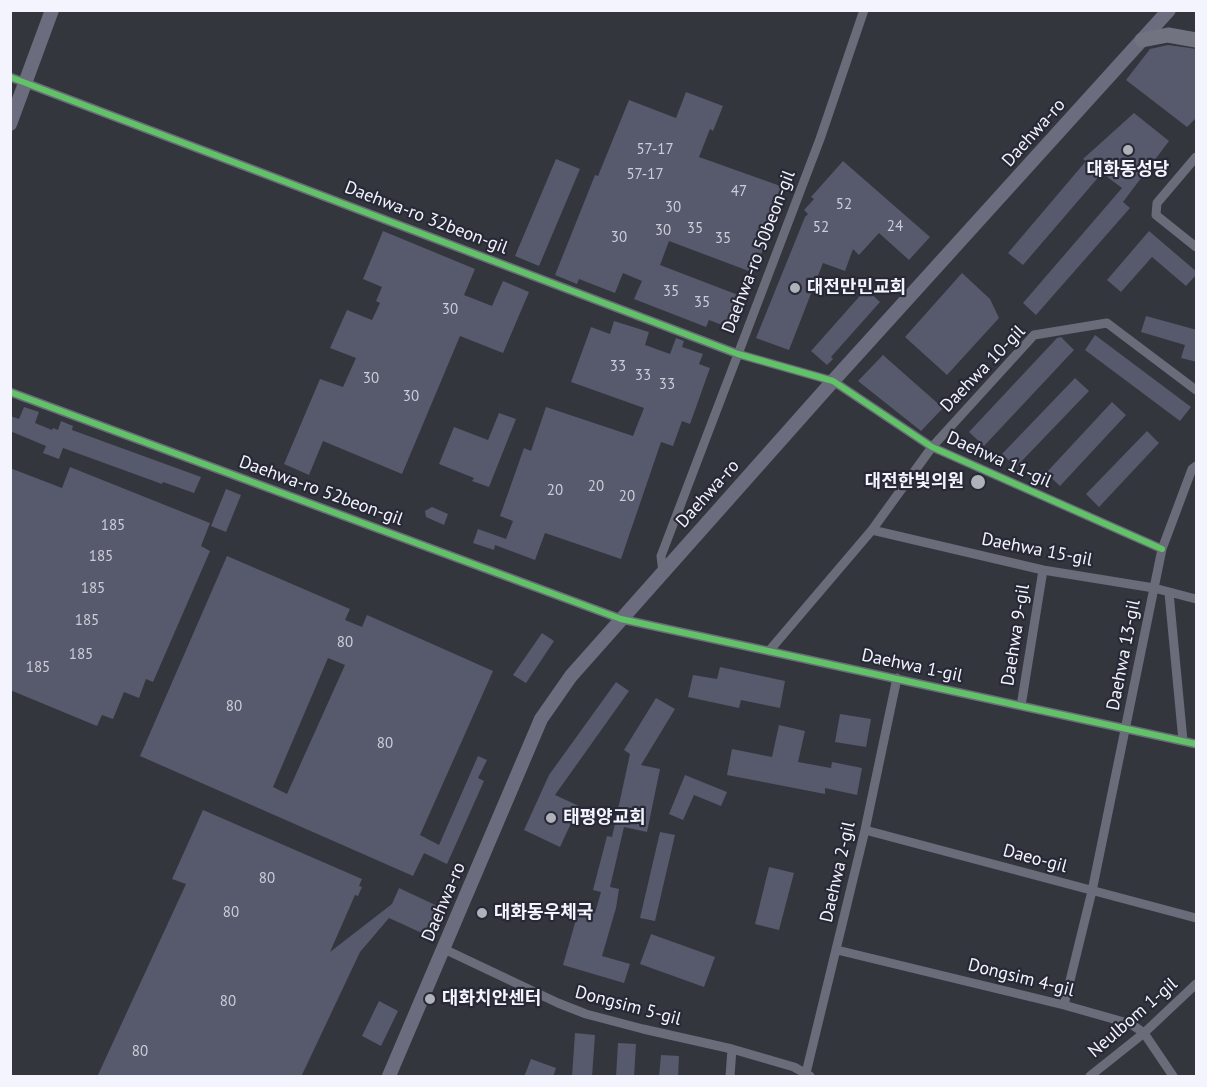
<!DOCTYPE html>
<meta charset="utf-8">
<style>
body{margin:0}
#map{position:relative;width:1207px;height:1087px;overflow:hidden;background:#34363e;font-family:"PT Sans",sans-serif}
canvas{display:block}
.frame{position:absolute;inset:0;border:12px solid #f3f4fd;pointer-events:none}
</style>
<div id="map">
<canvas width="1207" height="1087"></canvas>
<div class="frame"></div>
</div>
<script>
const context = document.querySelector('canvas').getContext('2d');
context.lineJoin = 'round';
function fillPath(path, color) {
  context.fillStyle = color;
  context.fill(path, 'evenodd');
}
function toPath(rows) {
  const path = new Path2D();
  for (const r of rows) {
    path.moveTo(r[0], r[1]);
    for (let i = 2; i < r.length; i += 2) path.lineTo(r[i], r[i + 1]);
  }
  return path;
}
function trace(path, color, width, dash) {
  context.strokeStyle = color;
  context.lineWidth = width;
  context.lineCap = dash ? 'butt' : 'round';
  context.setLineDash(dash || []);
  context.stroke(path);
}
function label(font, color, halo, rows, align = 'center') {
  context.font = font + ' "PT Sans","Noto Sans KR",sans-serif';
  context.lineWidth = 4.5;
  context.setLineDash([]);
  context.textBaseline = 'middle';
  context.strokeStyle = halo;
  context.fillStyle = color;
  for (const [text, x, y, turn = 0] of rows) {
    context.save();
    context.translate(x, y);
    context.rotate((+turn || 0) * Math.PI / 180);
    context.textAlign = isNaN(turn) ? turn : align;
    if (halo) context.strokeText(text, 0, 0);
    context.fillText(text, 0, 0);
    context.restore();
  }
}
const building = toPath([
 [1168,45,1197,49,1197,117,1187,127,1126,80,1150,49],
 [686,92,723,106,713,131,710,129,699,157,786,188,754,273,669,241,660,265,746,298,735,326,730,328,709,320,706,327,634,299,642,281,623,273,615,293,579,279,577,284,555,275,595,175,598,176,629,100,676,118],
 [1134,113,1169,141,1123,202,1130,208,1036,315,1023,303,1122,188,1102,173,1023,265,1008,253,1086,161,1083,159],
 [556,159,580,169,539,266,515,256],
 [843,161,930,237,909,260,879,233,859,255,853,249,845,271,823,263,789,350,756,338,805,217,808,214,804,210,814,199,811,197],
 [383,231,475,269,464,295,492,306,503,281,529,292,503,353,460,336,402,474,323,441,309,475,284,464,320,379,343,387,356,358,330,348,347,310,372,320,380,303,376,301,382,287,363,279],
 [1149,231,1197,272,1197,274,1186,286,1152,257,1121,292,1107,280],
 [962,273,990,299,999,318,947,375,905,337],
 [866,289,880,302,831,357,833,359,827,365,811,351],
 [1146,316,1197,330,1197,362,1181,358,1185,345,1141,332],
 [614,321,649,332,645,345,670,354,676,338,684,341,682,347,703,354,699,364,710,368,690,424,682,421,673,446,661,442,621,559,545,533,535,560,495,545,494,550,473,543,478,529,506,539,513,521,500,516,524,448,531,451,546,407,633,436,644,408,571,382,591,327,610,334],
 [1095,335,1191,407,1180,421,1085,350],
 [1061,337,1074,350,984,446,969,432,1057,338],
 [883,355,943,408,921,431,858,381],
 [1075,378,1089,391,1016,467,1002,454],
 [1112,402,1126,415,1060,486,1046,473],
 [24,407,39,412,35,423,52,430,53,428,58,430,61,421,73,426,72,430,201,477,194,493,163,482,162,484,63,448,59,459,43,453,46,446,10,431,10,416,19,419],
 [499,413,516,419,489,487,472,481,474,478,439,464,454,427,488,440],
 [1147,431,1159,443,1099,507,1086,494],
 [70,467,210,523,201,546,210,551,153,682,146,679,139,698,124,692,113,719,102,715,97,726,10,690,10,468,62,488],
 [226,489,241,495,226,532,211,526],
 [432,507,448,514,444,525,426,517,425,511],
 [227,556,350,609,345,620,362,627,367,615,493,671,420,835,439,845,478,756,487,760,478,778,484,781,447,864,424,853,413,876,140,756],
 [328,658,345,665,287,794,273,787],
 [542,633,554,641,526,683,513,675],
 [720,667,785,681,780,708,741,700,739,708,688,697,693,675,717,679],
 [616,682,629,691,555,795,579,806,560,847,524,830,549,775],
 [656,698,675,709,641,765,660,769,647,832,624,827,610,887,619,889,616,908,602,956,630,964,624,983,563,965,579,909,595,913,601,892,593,890,607,836,612,837,630,754,624,750],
 [840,714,871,719,866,747,835,742],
 [779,725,805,731,798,762,831,768,832,762,862,768,857,795,825,788,825,794,727,775,732,749,772,757],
 [685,775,727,792,721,806,694,795,683,820,669,814],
 [203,810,362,879,359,886,362,887,358,896,355,895,330,952,392,904,399,888,446,910,431,941,423,937,424,934,389,918,360,952,301,1077,97,1077,186,884,172,879],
 [660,832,675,835,655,921,640,918],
 [769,867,794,873,779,930,755,924],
 [651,934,715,957,704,987,640,964],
 [379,1001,398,1011,381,1046,362,1036],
 [575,1033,595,1035,592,1077,572,1077],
 [618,1043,636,1044,634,1077,616,1077],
 [661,1055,679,1056,678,1077,659,1077],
 [531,1059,556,1068,553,1077,524,1077]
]);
const street = toPath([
 [10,77,738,354,833,381,932,447,1162,549],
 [1196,157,1157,203,1156,215,1196,247],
 [10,392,621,619,1196,744],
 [872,530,1043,570,1154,588,1196,599],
 [663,572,661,556,820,139,864,10],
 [1169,593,1183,741],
 [769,651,872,530,932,447,1034,335,1107,323,1196,390],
 [1021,706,1043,570],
 [865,830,1196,918],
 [444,949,558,1003,586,1014,643,1029,732,1049,794,1067,810,1076],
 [837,950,1064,1005,1131,1024,1144,1033,1173,1076],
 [1064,1005,1092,891,1162,549,1192,469,1196,466],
 [806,1073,865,830,897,678],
 [730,1076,732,1049],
 [1090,1076,1144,1033,1196,984]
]);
const secondary = toPath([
 [10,124,52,10],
 [389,1076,541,719,571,676,833,381,1169,10]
]);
const primary = toPath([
 [1142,40,1168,35,1196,40]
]);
const cycleway = toPath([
 [10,77,738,354,833,381,932,447,1162,549],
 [10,392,621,619,1196,744]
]);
const markers = [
 [1128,150,6,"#b0b2ba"],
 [795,288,6,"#b0b2ba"],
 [978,482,8,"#b0b2ba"],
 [551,818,6,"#b0b2ba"],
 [482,913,6,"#b0b2ba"],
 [430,999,6,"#b0b2ba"]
];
const numberNames = [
 ["57-17",655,150],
 ["57-17",645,175],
 ["47",739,192],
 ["52",844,205],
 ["30",673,208],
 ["24",895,227],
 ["52",821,228],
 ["35",695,229],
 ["30",663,231],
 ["30",619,238],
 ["35",723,239],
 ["35",671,292],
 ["35",702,303],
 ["30",450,310],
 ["33",618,367],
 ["33",643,376],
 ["30",371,379],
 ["33",667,385],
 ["30",411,397],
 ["20",596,487],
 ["20",555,491],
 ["20",627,497],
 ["185",113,526],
 ["185",101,557],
 ["185",93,589],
 ["185",87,621],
 ["80",345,643],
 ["185",81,655],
 ["185",38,668],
 ["80",234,707],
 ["80",385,744],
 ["80",267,879],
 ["80",231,913],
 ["80",228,1002],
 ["80",140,1052]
];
const streetNames = [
 ["Daehwa-ro",1034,133,-48],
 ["Daehwa-ro 32beon-gil",426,218,21],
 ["Daehwa-ro 50beon-gil",759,252,-69],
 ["Daehwa 10-gil",983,369,-46],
 ["Daehwa 11-gil",999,460,24],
 ["Daehwa-ro 52beon-gil",321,491,20],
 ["Daehwa-ro",708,494,-48],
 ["Daehwa 15-gil",1037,550,11],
 ["Daehwa 9-gil",1016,635,-81],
 ["Daehwa 13-gil",1124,655,-79],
 ["Daehwa 1-gil",912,666,12],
 ["Daeo-gil",1035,859,15],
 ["Daehwa 2-gil",838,872,-77],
 ["Daehwa-ro",444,902,-67],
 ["Dongsim 4-gil",1021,978,14],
 ["Dongsim 5-gil",628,1006,15],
 ["Neulbom 1-gil",1133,1018,-41]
];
const poiNames = [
 ["대화동성당",1128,170,"center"],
 ["대전만민교회",807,288],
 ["대전한빛의원",964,482,"right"],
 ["태평양교회",563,818],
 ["대화동우체국",494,913],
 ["대화치안센터",442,999]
];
fillPath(building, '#57596c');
trace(street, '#6a6c7a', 9);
trace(secondary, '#6b6d7f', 14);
trace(primary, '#717380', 15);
trace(cycleway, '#61c268', 6);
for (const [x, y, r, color] of markers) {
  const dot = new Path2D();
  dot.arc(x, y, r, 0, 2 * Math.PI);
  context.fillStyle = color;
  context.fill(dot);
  trace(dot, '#272936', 2);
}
label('15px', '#cccdd9', null, numberNames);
label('18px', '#f3f4fd', '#272936', streetNames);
label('bold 18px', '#f3f4fd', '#272936', poiNames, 'left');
</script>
